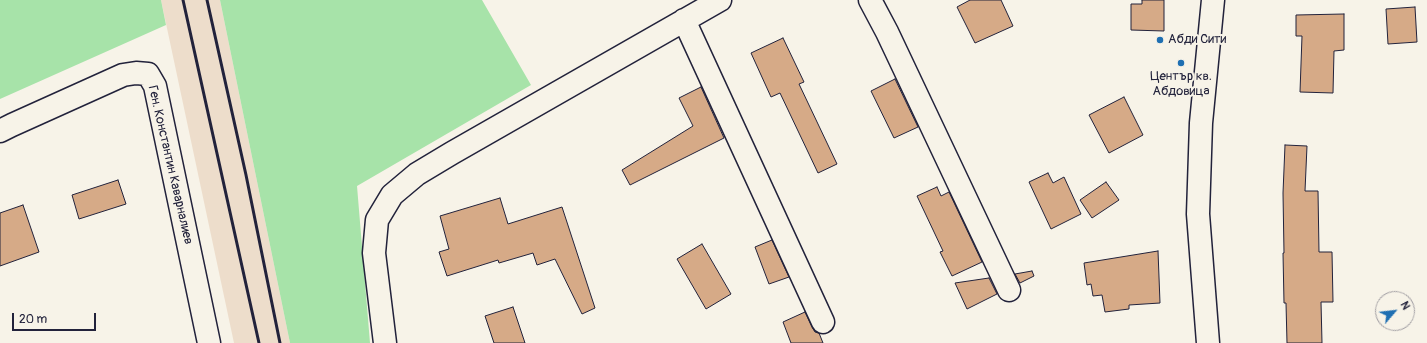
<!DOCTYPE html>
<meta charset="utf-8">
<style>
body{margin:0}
#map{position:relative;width:1427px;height:343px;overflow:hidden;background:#f7f3e8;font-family:Pangolin,sans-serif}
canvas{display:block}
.north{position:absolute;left:1375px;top:291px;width:40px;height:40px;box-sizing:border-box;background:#f7f3e8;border:1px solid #a29fa3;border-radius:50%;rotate:62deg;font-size:11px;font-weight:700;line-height:16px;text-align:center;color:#22223b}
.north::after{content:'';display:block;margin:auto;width:14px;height:18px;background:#1f6fb2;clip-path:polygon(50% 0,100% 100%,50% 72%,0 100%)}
.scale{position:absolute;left:12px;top:313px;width:84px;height:18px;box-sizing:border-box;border:2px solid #22223b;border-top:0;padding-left:5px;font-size:12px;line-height:14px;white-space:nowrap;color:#22223b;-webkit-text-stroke:3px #f7f3e8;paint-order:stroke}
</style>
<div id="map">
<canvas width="1427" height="343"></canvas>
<div class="north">N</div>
<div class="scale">20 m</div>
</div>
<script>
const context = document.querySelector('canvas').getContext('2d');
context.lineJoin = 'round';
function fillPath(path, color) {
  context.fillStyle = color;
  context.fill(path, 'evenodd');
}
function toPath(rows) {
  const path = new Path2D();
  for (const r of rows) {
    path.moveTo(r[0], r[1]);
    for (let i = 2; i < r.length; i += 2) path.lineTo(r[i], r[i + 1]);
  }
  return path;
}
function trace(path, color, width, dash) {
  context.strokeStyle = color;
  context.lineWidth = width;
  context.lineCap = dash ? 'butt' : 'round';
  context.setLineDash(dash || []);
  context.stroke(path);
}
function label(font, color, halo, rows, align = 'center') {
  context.font = font + ' Pangolin,sans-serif';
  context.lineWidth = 4;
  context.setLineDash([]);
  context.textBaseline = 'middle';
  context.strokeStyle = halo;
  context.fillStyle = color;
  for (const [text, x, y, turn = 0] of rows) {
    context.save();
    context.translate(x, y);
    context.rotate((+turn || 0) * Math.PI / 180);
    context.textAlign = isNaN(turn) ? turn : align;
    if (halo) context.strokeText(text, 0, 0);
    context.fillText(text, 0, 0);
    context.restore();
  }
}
const built = toPath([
 [161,0,220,0,290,343,234,343]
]);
const green = toPath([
 [0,0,161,0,166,25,0,99],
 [220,0,482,0,531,85,357,186,370,343,290,343]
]);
const building = toPath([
 [970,0,1001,0,1013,26,975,43,957,7,970,0],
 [1142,0,1164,0,1164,31,1131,30,1131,4,1142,4,1142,0],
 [1415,7,1417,42,1388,44,1386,9,1415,7],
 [1344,14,1344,50,1334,51,1333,93,1300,92,1302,36,1296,36,1296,15,1344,14],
 [783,38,804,82,799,84,837,164,818,173,780,93,771,97,751,53,783,38],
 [895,79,918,127,894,138,871,91,895,79],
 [701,87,724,138,630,185,622,170,693,126,679,98,701,87],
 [1124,97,1143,135,1109,153,1089,115,1124,97],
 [1285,145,1307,146,1305,191,1318,191,1319,252,1332,252,1333,302,1321,302,1322,343,1287,343,1286,303,1284,303,1283,253,1284,253,1283,193,1285,145],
 [1048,173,1053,183,1064,177,1081,214,1051,229,1029,182,1048,173],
 [118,180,126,204,79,219,72,195,118,180],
 [1106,182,1119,200,1092,218,1080,200,1106,182],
 [937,187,941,196,949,192,982,262,952,276,940,252,943,251,917,196,937,187],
 [500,198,508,224,562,207,595,308,582,314,555,259,537,265,533,253,499,263,498,260,447,276,439,252,449,249,440,216,500,198],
 [23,205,39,252,0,266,0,213,23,205],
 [772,240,789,277,769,284,755,247,772,240],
 [702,244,731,294,706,309,677,259,702,244],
 [1158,251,1160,303,1129,305,1129,309,1105,312,1102,295,1093,296,1091,284,1087,285,1084,263,1158,251],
 [1032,271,1034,276,1020,283,1015,274,1032,271],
 [989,278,997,294,967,309,955,283,989,278],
 [513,307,525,343,494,343,485,316,513,307],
 [805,312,812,327,815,332,819,333,823,343,791,343,783,322,805,312]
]);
const minor = toPath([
 [870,0,887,32,1009,290],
 [684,20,823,322],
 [0,131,12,125,123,75,136,73,148,74,155,86,209,343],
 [385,343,374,253,377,220,392,195,417,174,452,153,720,0],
 [1208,343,1198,214,1201,123,1213,0]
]);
const rail = toPath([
 [183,0,259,343],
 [207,0,246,175,280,343]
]);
const markers = [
 [1160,40,4,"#1f6fb2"],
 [1181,63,4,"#1f6fb2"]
];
const poiNames = [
 ["Абди Сити",1168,40],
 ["Център кв.",1181,77,"center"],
 ["Абдовица",1181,92,"center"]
];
const streetNames = [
 ["Ген. Константин Каварналиев",170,165,77]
];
fillPath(built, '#edddcb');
fillPath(green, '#a7e3a9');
fillPath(building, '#d6aa87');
trace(building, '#22223b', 1);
trace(minor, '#22223b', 25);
trace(minor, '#f7f3e8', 22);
trace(rail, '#22223b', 3);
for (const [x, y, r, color] of markers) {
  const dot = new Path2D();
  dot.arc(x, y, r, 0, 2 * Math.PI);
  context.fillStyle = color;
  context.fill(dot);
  trace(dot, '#f7f3e8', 1.5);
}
label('13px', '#22223b', '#f7f3e8', poiNames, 'left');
label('13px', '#22223b', '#f7f3e8', streetNames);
</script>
